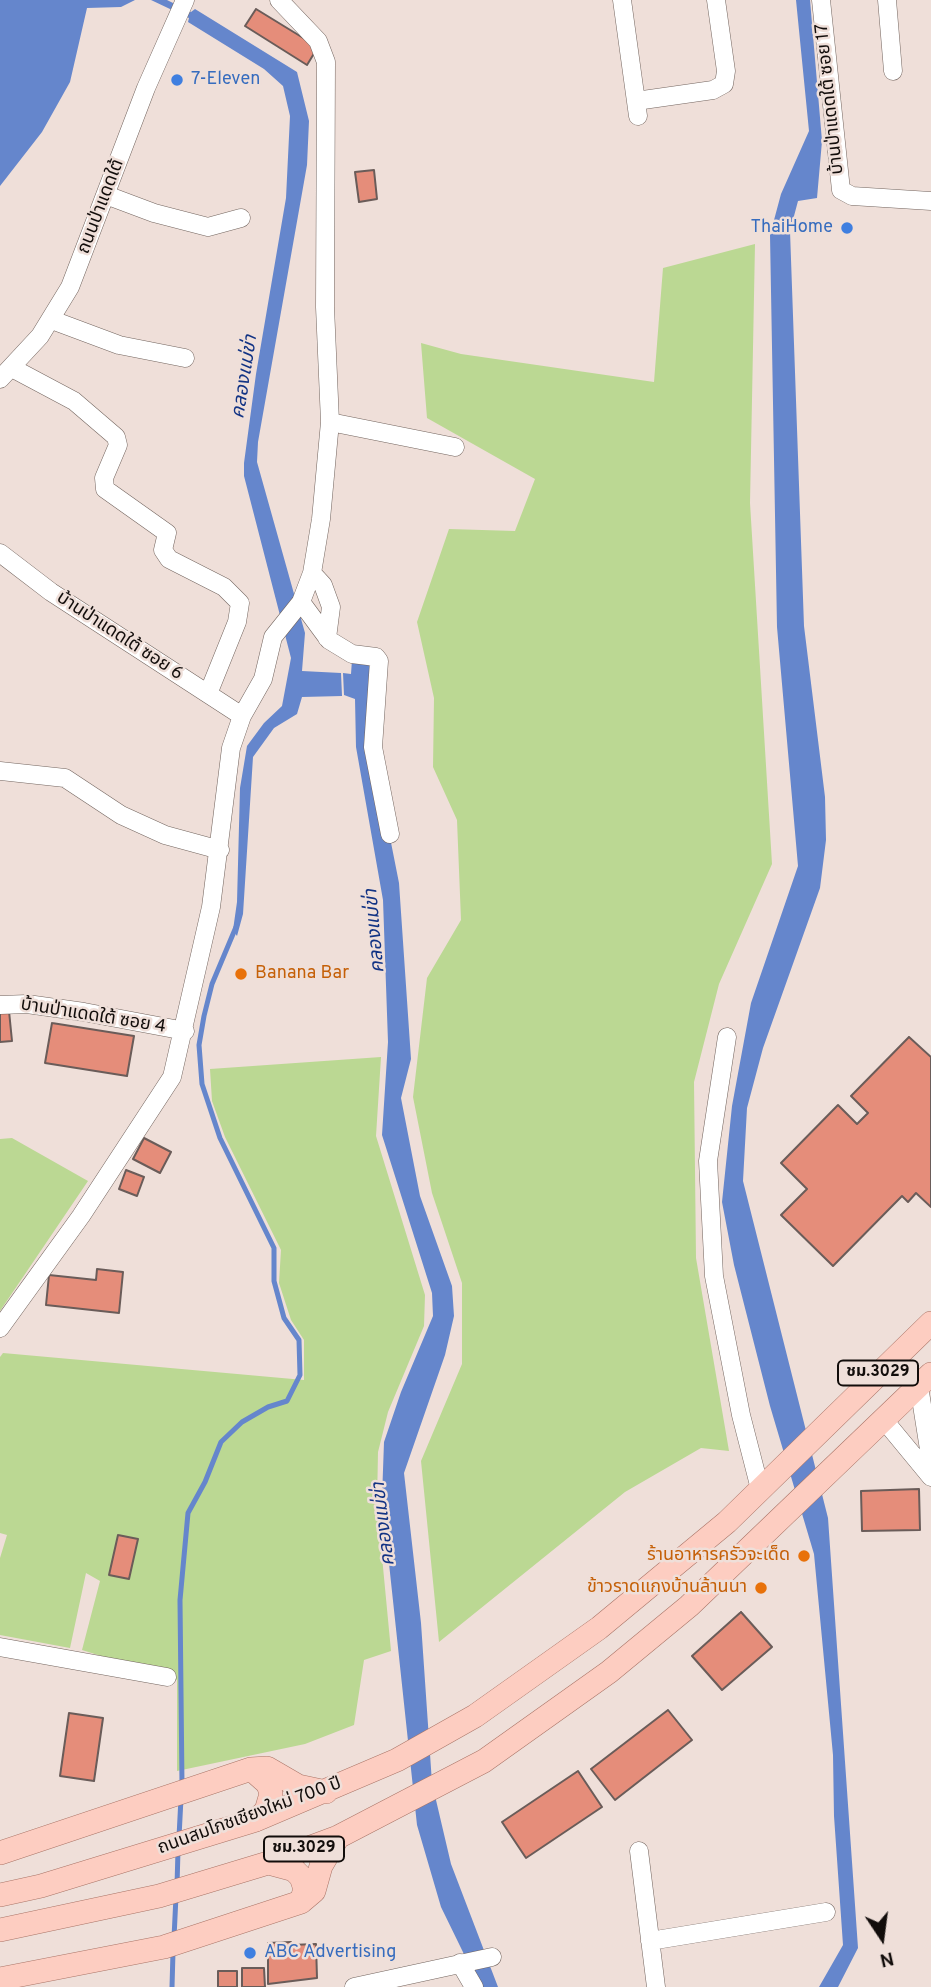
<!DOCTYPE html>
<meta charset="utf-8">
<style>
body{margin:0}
#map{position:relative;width:931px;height:1987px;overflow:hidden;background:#efdfd9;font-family:Overpass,sans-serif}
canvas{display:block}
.north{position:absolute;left:847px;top:1903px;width:70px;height:70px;-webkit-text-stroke:5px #efdfd9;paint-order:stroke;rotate:167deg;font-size:19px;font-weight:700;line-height:28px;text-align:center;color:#120d0b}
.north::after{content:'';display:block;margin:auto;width:24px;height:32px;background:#120d0b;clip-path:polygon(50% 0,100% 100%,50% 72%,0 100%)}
</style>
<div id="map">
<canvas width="931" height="1987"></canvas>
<div class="north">N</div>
</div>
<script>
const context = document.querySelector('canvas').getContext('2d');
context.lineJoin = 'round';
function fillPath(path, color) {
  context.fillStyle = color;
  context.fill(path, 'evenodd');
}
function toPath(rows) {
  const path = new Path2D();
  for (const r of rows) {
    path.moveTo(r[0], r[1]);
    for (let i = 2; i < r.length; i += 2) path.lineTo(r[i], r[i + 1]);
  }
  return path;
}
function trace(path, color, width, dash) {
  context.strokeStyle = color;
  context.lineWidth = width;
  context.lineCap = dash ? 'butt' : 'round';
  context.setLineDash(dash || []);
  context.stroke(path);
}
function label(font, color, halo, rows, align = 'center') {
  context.font = font + ' Overpass,"Noto Sans Thai",sans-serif';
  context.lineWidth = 5;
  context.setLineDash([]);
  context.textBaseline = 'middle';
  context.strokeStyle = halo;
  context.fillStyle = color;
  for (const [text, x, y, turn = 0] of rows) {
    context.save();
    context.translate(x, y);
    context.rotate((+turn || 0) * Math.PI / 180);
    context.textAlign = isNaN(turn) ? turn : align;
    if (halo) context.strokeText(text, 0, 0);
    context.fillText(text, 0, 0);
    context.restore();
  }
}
const green = toPath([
 [755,244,750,503,772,864,719,984,694,1082,696,1258,729,1451,701,1448,625,1492,439,1642,421,1461,462,1364,462,1283,432,1193,413,1097,427,978,461,920,457,820,433,767,434,698,417,622,449,529,515,531,535,479,427,418,421,343,461,354,654,382,663,268],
 [381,1057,376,1136,425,1295,424,1326,388,1412,378,1452,377,1504,391,1651,364,1660,354,1725,305,1744,177,1771,177,1680,82,1650,100,1581,86,1573,70,1648,0,1635,0,1558,7,1535,0,1533,0,1357,3,1353,304,1380,304,1340,291,1320,279,1283,281,1250,225,1137,212,1101,210,1069],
 [12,1138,88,1181,0,1311,0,1139]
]);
const water = toPath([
 [0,0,135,0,121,7,87,8,70,82,42,132,0,186],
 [151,0,167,0,191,12,195,9,297,72,309,121,307,165,258,442,257,462,305,633,302,671,341,673,342,696,302,697,297,714,274,728,253,757,243,914,237,936,233,930,237,902,240,788,247,746,264,723,282,706,291,658,244,476,244,463,256,374,286,198,290,116,283,86,264,69,188,22,189,18],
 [796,0,810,0,822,141,817,198,798,201,790,231,804,626,825,797,826,840,820,888,763,1048,747,1108,743,1181,828,1518,858,1948,838,1987,819,1987,843,1945,834,1816,833,1755,814,1554,770,1406,734,1265,722,1202,732,1106,751,1003,798,866,777,627,770,235,781,194,809,131],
 [352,660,377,666,381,792,399,883,411,1059,401,1098,420,1196,452,1286,454,1316,445,1355,404,1473,421,1623,432,1783,451,1864,498,1987,480,1987,441,1907,417,1825,382,1498,384,1442,401,1392,433,1316,432,1293,382,1135,388,1042,383,900,356,747,355,699,344,695,343,673,351,674]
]);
const stream = toPath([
 [182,1785,180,1600,188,1513,205,1482,221,1442,242,1422,268,1407,287,1401,300,1375,299,1340,284,1318,274,1281,274,1248,220,1138,202,1084,199,1045,204,1016,212,984,236,927],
 [179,1837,181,1798],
 [177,1886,178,1850],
 [174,1938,176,1896],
 [172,1987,173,1952]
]);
const building = toPath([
 [256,9,318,47,307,65,245,26,256,9],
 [374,170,377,199,359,202,355,172,374,170],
 [0,1011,9,1011,12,1041,0,1042,0,1011],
 [52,1023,134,1036,127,1076,45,1063,52,1023],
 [909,1037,931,1057,931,1207,916,1193,908,1202,902,1196,833,1266,781,1215,807,1189,781,1163,838,1105,857,1124,868,1113,851,1096,909,1037],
 [144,1138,171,1152,160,1173,133,1159,144,1138],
 [126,1170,144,1177,137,1196,119,1189,126,1170],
 [97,1269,123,1272,119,1313,46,1305,49,1275,96,1280,97,1269],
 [919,1489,920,1530,862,1531,861,1491,919,1489],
 [118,1535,138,1539,129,1579,109,1575,118,1535],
 [741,1612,772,1647,722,1690,692,1656,741,1612],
 [668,1710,692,1740,615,1800,591,1769,668,1710],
 [69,1713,103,1718,94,1781,60,1776,69,1713],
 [578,1771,602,1807,526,1858,502,1822,578,1771],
 [291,1942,291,1945,316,1944,317,1978,268,1984,268,1943,291,1942],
 [242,1968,264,1968,265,1987,242,1987,242,1968],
 [218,1971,237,1971,237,1987,218,1987,218,1971]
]);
const minor = toPath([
 [622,0,638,116],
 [821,0,841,190,852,196,931,201],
 [887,0,893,71],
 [636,101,713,90,724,84,726,71,716,0],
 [106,195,154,213,208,227,241,218],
 [52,320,119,345,185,358],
 [12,368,74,401,116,437,118,445,104,478,105,489,167,533,163,550,169,559,224,587,240,603,237,622,208,694],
 [0,379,40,336,70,287,146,88,185,0],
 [330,422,455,447],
 [0,553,51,592,242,716],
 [312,573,323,585,331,607,327,638],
 [301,602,329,640,352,654,376,657,379,661,373,747,390,834],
 [0,771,65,778,121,815,165,835,220,850],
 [0,1005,27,1004,84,1012,185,1031],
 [727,1037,708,1161,714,1276,741,1415,760,1489],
 [0,1328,81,1216,172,1077,211,907,231,748,242,716,263,679,273,637,301,602,312,573,321,519,330,422,325,307,326,62,318,41,279,0],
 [919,1386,931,1462],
 [884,1420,931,1477],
 [0,1647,167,1677],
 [639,1851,656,1987],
 [650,1941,826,1912],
 [460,1963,474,1987],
 [354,1987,492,1957]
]);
const major = toPath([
 [251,1769,268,1784,271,1794,266,1811,256,1820],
 [0,1853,251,1769,267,1768,298,1786,326,1792],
 [268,1863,294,1870,301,1877,305,1889,301,1902],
 [0,1895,41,1886,256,1820,397,1760,475,1716,599,1628,727,1522,931,1323],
 [0,1930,159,1896,268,1863,338,1837,484,1761,609,1672,689,1606,931,1374],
 [0,1979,164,1947,301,1902,314,1891,321,1866,338,1837]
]);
const markers = [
 [177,80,7,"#3f7fe0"],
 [847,228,7,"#3f7fe0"],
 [241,974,7,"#e8710a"],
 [804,1556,7,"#e8710a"],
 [761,1588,7,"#e8710a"],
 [250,1953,7,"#3f7fe0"]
];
const shields = [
 [878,1373,80],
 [304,1849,80]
];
const shieldNames = [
 ["ชม.3029",878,1373],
 ["ชม.3029",304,1849]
];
const shopNames = [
 ["7-Eleven",191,80],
 ["ThaiHome",833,228,"right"],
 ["ABC Advertising",264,1953]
];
const streetNames = [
 ["บ้านป่าแดดใต้ ซอย 17",831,99,-96],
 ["ถนนป่าแดดใต้",102,207,-69],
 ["บ้านป่าแดดใต้ ซอย 6",119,637,33],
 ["บ้านป่าแดดใต้ ซอย 4",93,1017,9],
 ["ถนนสมโภชเชียงใหม่ 700 ปี",250,1817,-20]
];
const foodNames = [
 ["Banana Bar",255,974,"left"],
 ["ร้านอาหารครัวจะเด็ด",790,1556],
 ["ข้าวราดแกงบ้านล้านนา",747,1588]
];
const waterNames = [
 ["คลองแม่ข่า",246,377,-81],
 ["คลองแม่ข่า",376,931,-95],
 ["คลองแม่ข่า",385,1524,-97]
];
fillPath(green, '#bbd893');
fillPath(water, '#6586cc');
trace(stream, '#6586cc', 5);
fillPath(building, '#e58d7a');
trace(building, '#6a5c59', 2);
trace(minor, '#73655f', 19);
trace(major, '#a97467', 24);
trace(minor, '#fff', 18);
trace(major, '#fdcdc1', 23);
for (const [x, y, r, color] of markers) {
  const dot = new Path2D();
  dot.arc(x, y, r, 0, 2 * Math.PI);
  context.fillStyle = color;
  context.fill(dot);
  trace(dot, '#efdfd9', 2.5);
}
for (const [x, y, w] of shields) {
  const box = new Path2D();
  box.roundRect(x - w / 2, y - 12.5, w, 25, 5);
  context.fillStyle = '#efdfd9';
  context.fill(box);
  trace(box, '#120d0b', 2);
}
label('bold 16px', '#120d0b', null, shieldNames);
label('18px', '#366cbe', '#efdfd9', shopNames, 'left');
label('18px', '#120d0b', '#efdfd9', streetNames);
label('18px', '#c56008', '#efdfd9', foodNames, 'right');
label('italic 19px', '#123384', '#efdfd9', waterNames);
</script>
